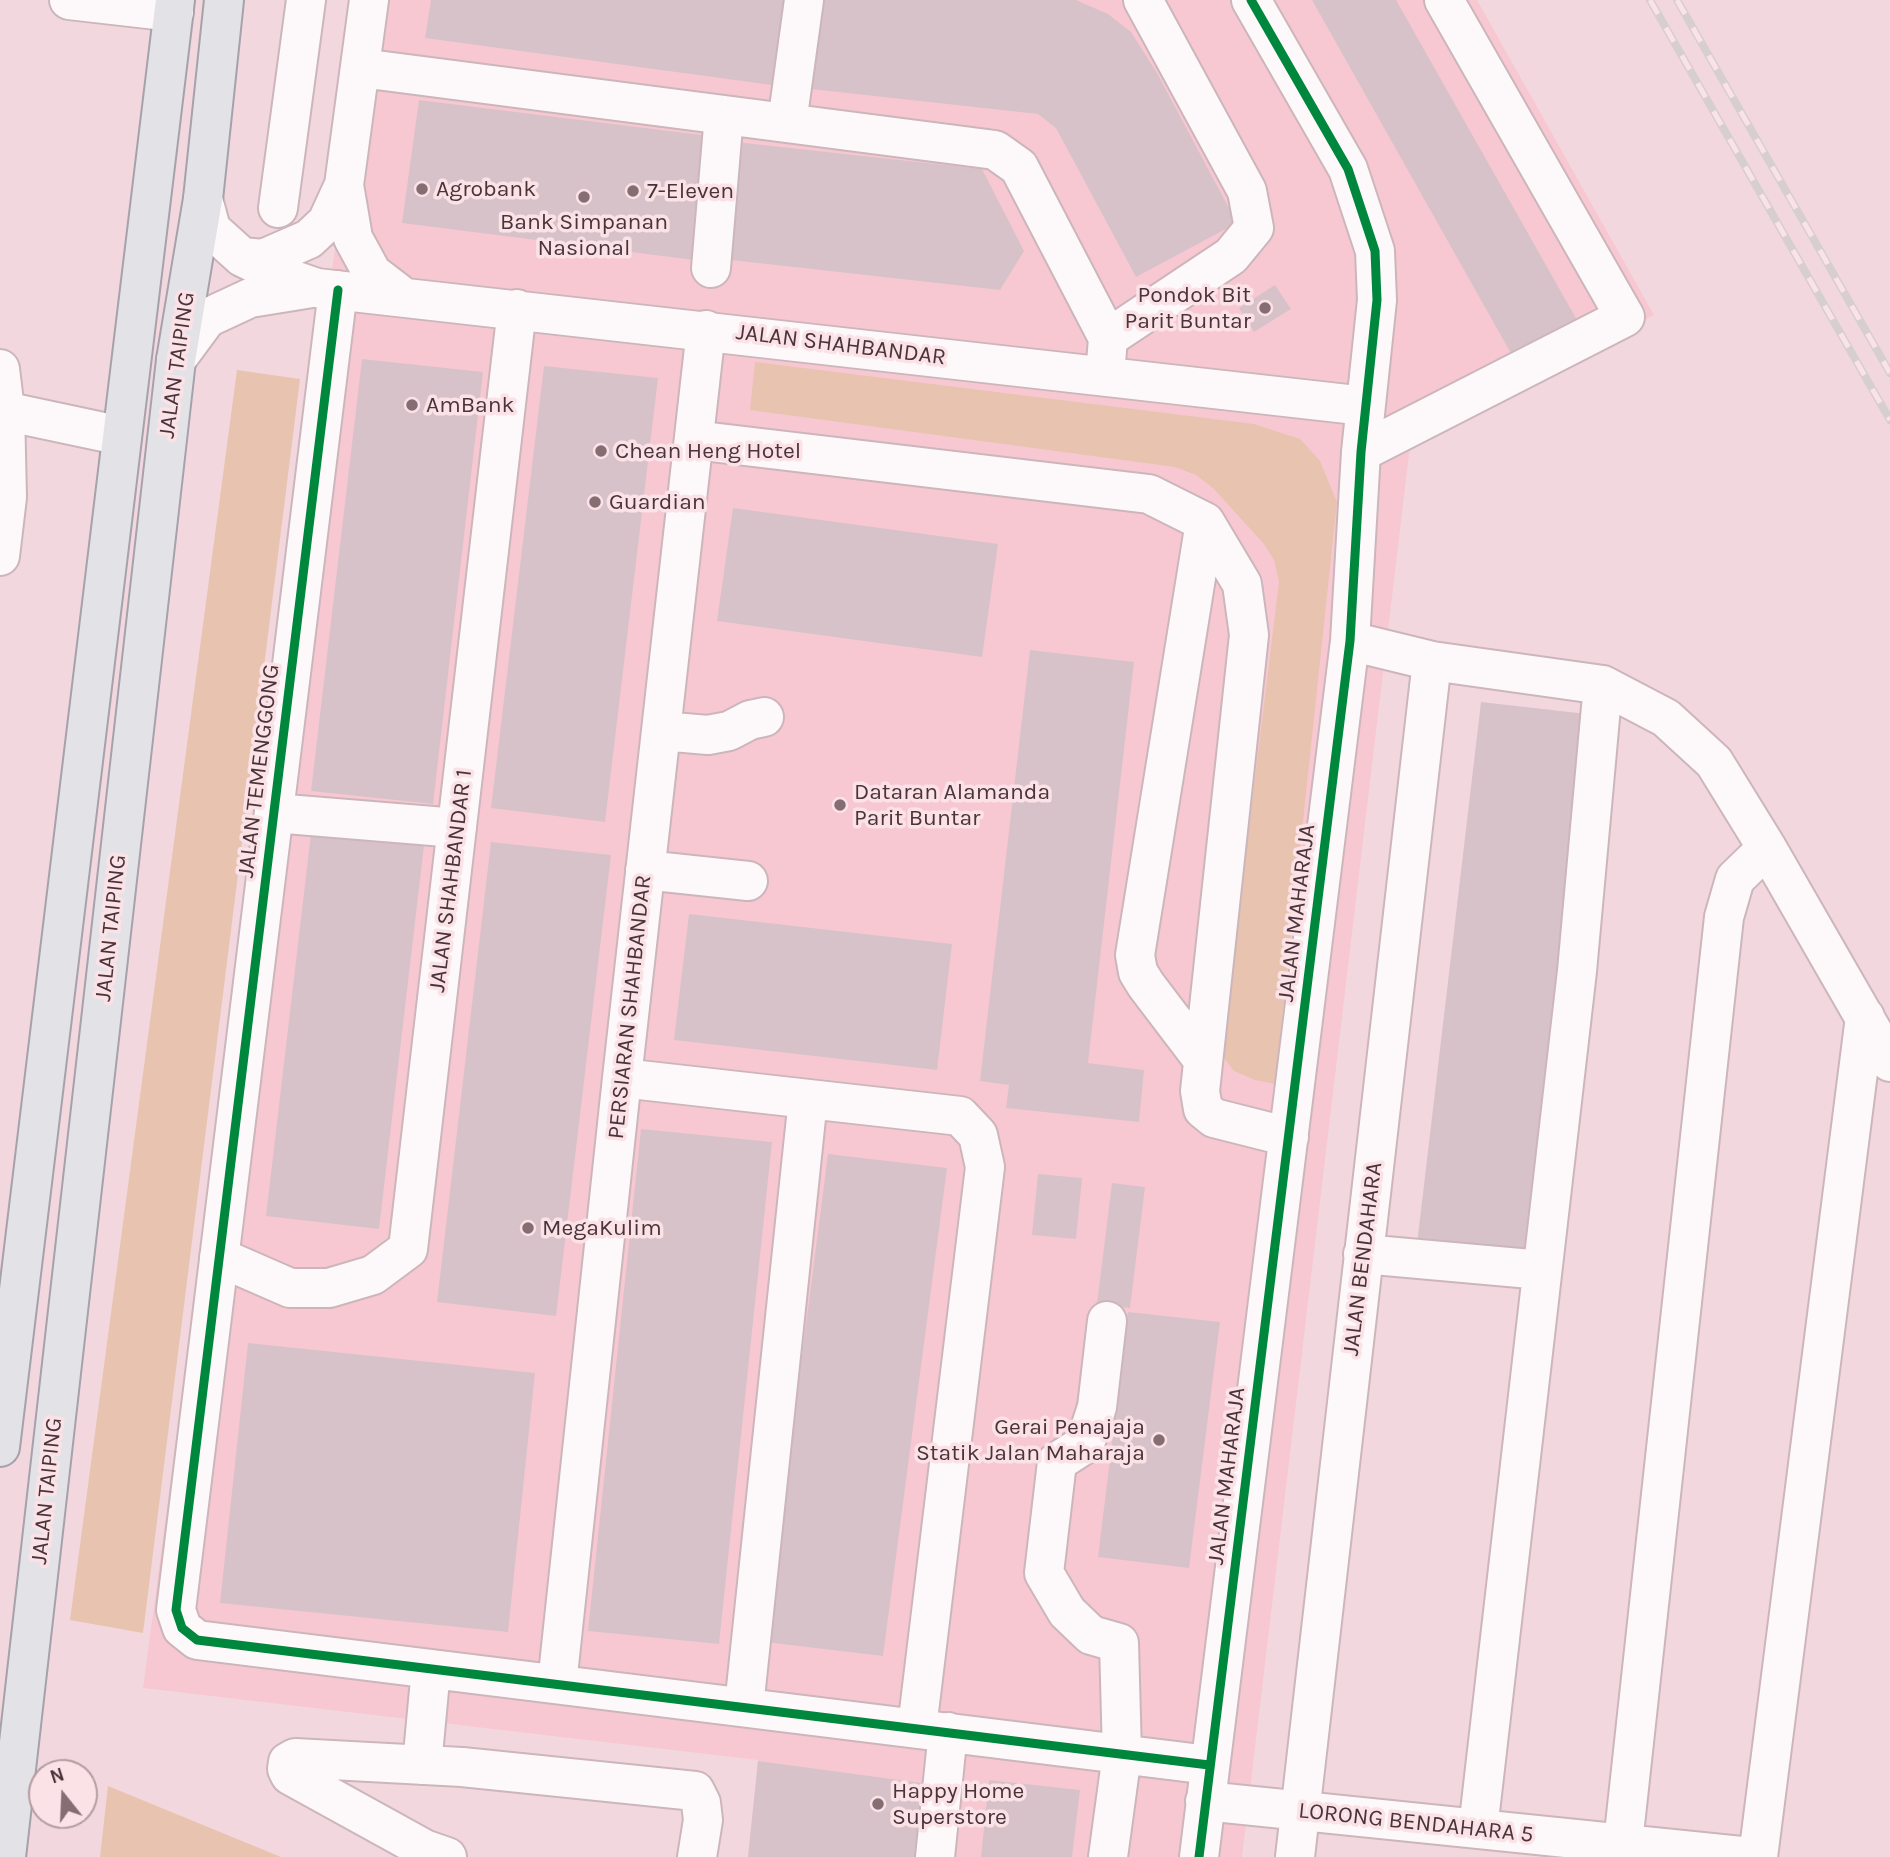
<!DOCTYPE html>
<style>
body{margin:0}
#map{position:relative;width:1890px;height:1857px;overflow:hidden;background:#f2d8de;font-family:Karla,sans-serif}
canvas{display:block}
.north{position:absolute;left:28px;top:1759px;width:70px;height:70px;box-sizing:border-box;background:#fae2e7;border:2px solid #b49ca1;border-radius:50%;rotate:342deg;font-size:19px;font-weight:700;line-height:28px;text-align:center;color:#4b3439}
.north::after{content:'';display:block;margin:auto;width:24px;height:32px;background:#856d73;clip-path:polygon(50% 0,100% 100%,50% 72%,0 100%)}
</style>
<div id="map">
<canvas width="1890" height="1857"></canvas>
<div class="north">N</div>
</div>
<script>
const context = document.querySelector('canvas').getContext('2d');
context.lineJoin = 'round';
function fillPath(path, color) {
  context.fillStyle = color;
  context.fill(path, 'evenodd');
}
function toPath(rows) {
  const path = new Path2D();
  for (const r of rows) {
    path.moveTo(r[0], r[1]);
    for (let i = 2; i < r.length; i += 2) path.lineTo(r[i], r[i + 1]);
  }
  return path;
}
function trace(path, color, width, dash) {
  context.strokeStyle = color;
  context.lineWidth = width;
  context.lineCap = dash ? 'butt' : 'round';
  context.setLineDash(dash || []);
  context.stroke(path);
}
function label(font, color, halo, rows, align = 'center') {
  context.font = font + ' Karla,sans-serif';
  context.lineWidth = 7;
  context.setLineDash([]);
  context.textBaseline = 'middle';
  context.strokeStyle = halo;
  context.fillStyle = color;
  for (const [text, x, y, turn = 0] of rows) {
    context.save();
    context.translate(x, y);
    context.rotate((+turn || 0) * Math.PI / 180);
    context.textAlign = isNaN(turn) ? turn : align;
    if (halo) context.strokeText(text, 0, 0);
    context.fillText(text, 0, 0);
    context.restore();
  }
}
const built = toPath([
 [368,0,1477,0,1654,315,1410,446,1242,1857,748,1857,758,1760,143,1688]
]);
const green = toPath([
 [755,362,1254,424,1300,439,1320,461,1337,502,1275,1084,1255,1080,1234,1071,1224,1058,1222,1047,1279,582,1274,560,1264,544,1213,488,1196,475,1175,467,750,410],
 [237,370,300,379,143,1633,70,1620],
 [108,1786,281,1857,100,1857]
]);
const building = toPath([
 [431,0,791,0,779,86,425,38],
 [821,0,1076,0,1108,14,1131,32,1157,73,1237,223,1136,277,1056,128,1038,114,811,89],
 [1312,0,1396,0,1577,320,1513,357],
 [419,100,710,136,694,260,402,223],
 [736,142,982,169,1024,251,1000,290,722,259],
 [1275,285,1291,309,1254,332,1239,308],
 [362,359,483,372,433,804,311,791],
 [544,366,658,378,605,822,491,808],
 [733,508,998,544,982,657,717,621],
 [1030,650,1134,662,1088,1063,1144,1070,1139,1122,1006,1108,1009,1085,980,1081],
 [1481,702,1596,715,1532,1257,1417,1244],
 [312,825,425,837,379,1229,266,1216],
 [491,842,611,855,556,1316,437,1302],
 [689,914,952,944,937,1070,674,1040],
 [641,1129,772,1142,719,1644,588,1631],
 [828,1154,947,1168,883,1656,765,1642],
 [1038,1174,1082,1178,1076,1239,1032,1235],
 [1112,1183,1145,1187,1130,1308,1097,1304],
 [1128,1312,1220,1322,1189,1568,1098,1557],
 [248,1343,535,1373,508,1632,220,1603],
 [758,1761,929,1784,921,1857,748,1857],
 [989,1780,1080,1790,1072,1857,981,1857]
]);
const minor = toPath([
 [69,0,174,12],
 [369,0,344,185,353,238,372,273,402,296],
 [361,68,995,150,1019,167,1108,338,1105,376],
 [787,123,804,0],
 [203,199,211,229,242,257,279,275,317,288,1365,406],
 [278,208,306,0],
 [242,257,263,259,309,239,327,222,344,185],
 [711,268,724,115],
 [338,290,176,1610,182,1628,197,1640,1209,1765],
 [1108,338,1231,256,1254,228,1247,191,1143,0],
 [176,360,207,318,250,298,312,288],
 [0,369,5,410,7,497,0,556],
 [0,410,122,436],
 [694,440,1149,494,1205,522,1242,584,1249,635,1200,1091,1203,1109,1214,1118,1289,1137],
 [1361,452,1625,317,1444,0],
 [1350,641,1432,661,1603,685,1666,718,1714,762,1767,848,1890,1062],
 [662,731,708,735,729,731,750,720,764,717],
 [274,813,457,828],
 [645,870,748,881],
 [1203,1060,1146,985,1138,972,1135,955,1205,522],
 [622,1078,960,1116,978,1135,985,1167,917,1728],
 [1363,1254,1542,1270],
 [219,1257,290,1288,329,1288,373,1275,408,1249,517,309],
 [1107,1321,1097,1407,1085,1444,1057,1462,1044,1573,1067,1612,1091,1635,1119,1643,1122,1754,1108,1857],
 [557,1684,622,1078,706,330],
 [744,1707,808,1099],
 [422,1765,431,1669],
 [1205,1801,1751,1857],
 [1478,1829,1577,971,1603,685],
 [1623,1843,1724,917,1735,879,1767,848],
 [447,1857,424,1849,290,1775,287,1769,288,1762,295,1758,462,1767,695,1791,701,1803,703,1820,697,1857],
 [935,1857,948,1732],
 [1199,1857,1350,641,1361,452,1377,300,1375,251,1348,169,1251,0],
 [1295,1857,1432,661],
 [1758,1857,1865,1017]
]);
const major = toPath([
 [0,1447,175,0],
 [6,1857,176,360,203,199,224,0]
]);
const rail = toPath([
 [1650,0,1890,420],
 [1677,0,1890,373]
]);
const cycleway = toPath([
 [338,290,176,1610,182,1628,197,1640,1209,1765],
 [1199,1857,1350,641,1361,452,1377,300,1375,251,1348,169,1251,0]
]);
const markers = [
 [422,189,7,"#856d73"],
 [633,191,7,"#856d73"],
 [584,197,7,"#856d73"],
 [1265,308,7,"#856d73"],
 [412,405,7,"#856d73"],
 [601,451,7,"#856d73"],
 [595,502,7,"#856d73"],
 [840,805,7,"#856d73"],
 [528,1228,7,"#856d73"],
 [1159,1440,7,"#856d73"],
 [878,1804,7,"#856d73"]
];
const poiNames = [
 ["Agrobank",436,189],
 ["7-Eleven",647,191],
 ["Bank Simpanan",584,222,"center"],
 ["Nasional",584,248,"center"],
 ["Pondok Bit",1251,295,"right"],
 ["Parit Buntar",1251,321,"right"],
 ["AmBank",426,405],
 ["Chean Heng Hotel",615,451],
 ["Guardian",609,502],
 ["Dataran Alamanda",854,792],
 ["Parit Buntar",854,818],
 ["MegaKulim",542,1228],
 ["Gerai Penajaja",1145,1427,"right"],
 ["Statik Jalan Maharaja",1145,1453,"right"],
 ["Happy Home",892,1791],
 ["Superstore",892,1817]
];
const streetNames = [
 ["JALAN SHAHBANDAR",841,345,7],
 ["JALAN TAIPING",177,365,-82],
 ["JALAN TEMENGGONG",259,771,-83],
 ["JALAN SHAHBANDAR 1",451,881,-83],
 ["JALAN MAHARAJA",1297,913,-83],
 ["JALAN TAIPING",111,928,-84],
 ["PERSIARAN SHAHBANDAR",630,1007,-84],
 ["JALAN BENDAHARA",1363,1259,-83],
 ["JALAN MAHARAJA",1227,1476,-83],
 ["JALAN TAIPING",47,1491,-84],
 ["LORONG BENDAHARA 5",1416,1823,6]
];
fillPath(built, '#f8c8d2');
fillPath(green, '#e8c3af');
fillPath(building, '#d8c2ca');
trace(minor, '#ccb6bb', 42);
trace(major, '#a6a1aa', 42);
trace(minor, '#fdf9fa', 38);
trace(major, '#e2e2e7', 38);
trace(rail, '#d6ced0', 8);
trace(rail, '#fae2e7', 5, [16]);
trace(cycleway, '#00873e', 9);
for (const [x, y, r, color] of markers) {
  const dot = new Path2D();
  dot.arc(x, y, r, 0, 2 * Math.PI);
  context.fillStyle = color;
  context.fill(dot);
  trace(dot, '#fae2e7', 2.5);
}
label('23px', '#4b3439', '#fae2e7', poiNames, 'left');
label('23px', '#4b3439', '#fae2e7', streetNames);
</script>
